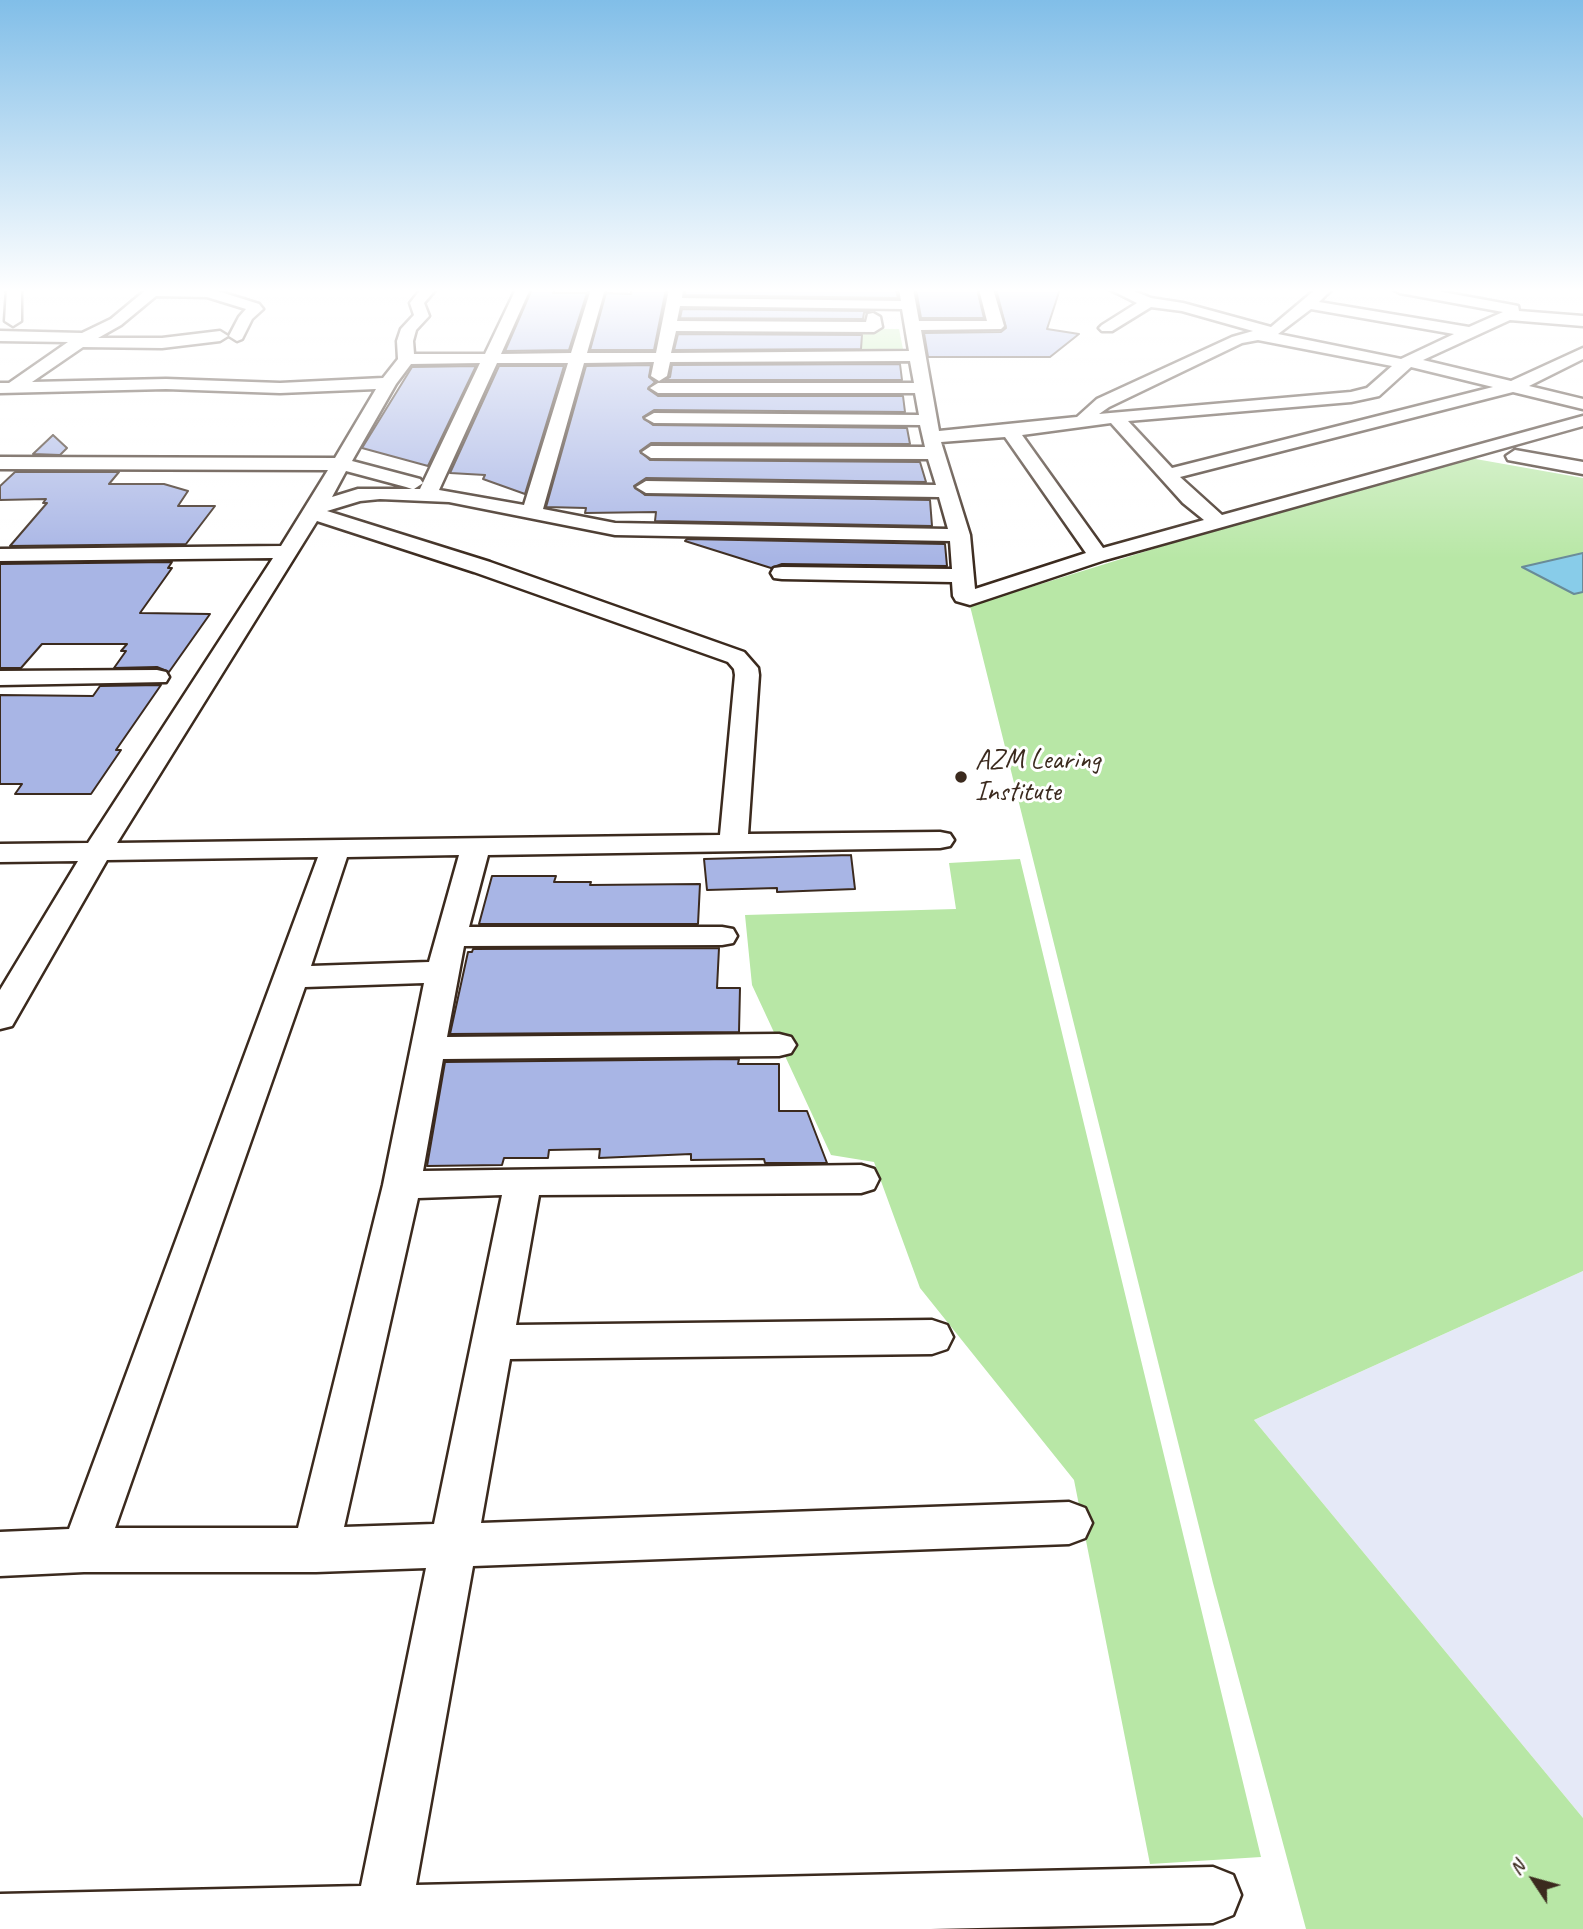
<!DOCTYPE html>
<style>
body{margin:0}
#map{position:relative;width:1583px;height:1929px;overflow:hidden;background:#fff;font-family:Caveat,sans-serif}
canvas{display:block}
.north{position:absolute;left:1499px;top:1845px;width:70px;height:70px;-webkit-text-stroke:5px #fff;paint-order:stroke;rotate:306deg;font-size:19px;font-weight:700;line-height:28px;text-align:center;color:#3b2a1e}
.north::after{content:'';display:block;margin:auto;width:24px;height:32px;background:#3b2a1e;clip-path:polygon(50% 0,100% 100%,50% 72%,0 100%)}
</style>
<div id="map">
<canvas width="1583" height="1929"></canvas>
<div class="north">N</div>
</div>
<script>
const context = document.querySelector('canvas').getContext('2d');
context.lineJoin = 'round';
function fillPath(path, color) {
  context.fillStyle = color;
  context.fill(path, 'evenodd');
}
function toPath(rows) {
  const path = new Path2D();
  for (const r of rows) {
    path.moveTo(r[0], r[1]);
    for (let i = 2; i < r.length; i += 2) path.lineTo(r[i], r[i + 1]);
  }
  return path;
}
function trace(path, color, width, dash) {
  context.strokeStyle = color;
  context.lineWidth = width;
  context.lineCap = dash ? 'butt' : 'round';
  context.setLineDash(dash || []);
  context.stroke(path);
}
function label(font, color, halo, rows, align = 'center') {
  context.font = font + ' Caveat,sans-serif';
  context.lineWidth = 6;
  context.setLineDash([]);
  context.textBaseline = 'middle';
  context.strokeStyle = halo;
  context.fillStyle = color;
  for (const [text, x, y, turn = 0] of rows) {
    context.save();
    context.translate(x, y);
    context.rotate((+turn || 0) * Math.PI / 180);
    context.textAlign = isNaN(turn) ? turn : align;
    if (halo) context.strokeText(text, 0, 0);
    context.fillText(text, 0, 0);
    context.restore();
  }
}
const built = toPath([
 [1583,1271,1583,1818,1254,1420]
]);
const green = toPath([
 [754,328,899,329,904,354,751,354],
 [1470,458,1583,478,1583,1271,1254,1420,1583,1818,1583,1929,1306,1929,1213,1583,970,606,1240,522],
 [1020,859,1261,1857,1150,1864,1074,1480,920,1288,874,1162,831,1155,752,985,745,915,956,909,949,863]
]);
const water = toPath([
 [1583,553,1583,592,1574,594,1522,567,1583,553]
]);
const building = toPath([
 [532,289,555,289,553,293,587,293,569,350,505,351,532,289],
 [632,289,666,289,654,350,590,350,606,293,631,294,632,289],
 [686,289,896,289,898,298,685,295,686,289],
 [916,289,977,289,984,318,921,318,916,289],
 [996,289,1060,289,1047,329,1079,334,1050,357,928,357,924,333,1001,332,1006,328,996,289],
 [682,309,869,311,864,313,863,319,680,318,682,309],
 [678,334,862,335,861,349,674,350,678,334],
 [900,364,902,380,665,380,670,377,672,365,900,364],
 [651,365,649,377,655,382,648,389,658,396,903,396,905,412,654,410,643,417,653,425,907,428,910,444,651,443,640,451,650,460,920,462,926,482,646,478,634,486,645,495,930,500,932,526,655,521,656,512,585,513,586,508,546,507,586,366,651,365],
 [476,366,428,466,362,448,412,367,476,366],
 [499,366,564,366,525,494,483,479,485,475,450,473,499,366],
 [53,435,67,448,60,455,33,454,53,435],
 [15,472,119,472,109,484,164,484,188,491,178,506,215,506,186,544,10,546,47,503,43,503,46,499,0,500,0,486,15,472],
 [687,539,945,544,947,566,782,564,771,568,685,541,687,539],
 [172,562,168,568,172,568,140,613,210,614,169,672,157,667,114,668,126,651,121,651,127,644,42,644,21,668,0,668,0,564,172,562],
 [161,685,116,750,121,750,91,794,15,794,22,784,0,784,0,695,93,696,100,686,161,685],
 [851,855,855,889,777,892,777,888,707,890,704,859,851,855],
 [492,876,556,876,554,882,591,882,590,885,700,884,698,924,479,924,492,876],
 [719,948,717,988,740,988,739,1032,450,1034,468,952,472,952,473,949,719,948],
 [739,1059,738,1064,779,1064,779,1111,807,1111,827,1163,765,1163,764,1159,691,1160,691,1154,599,1158,600,1149,549,1150,548,1158,504,1158,502,1165,427,1166,445,1062,739,1059]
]);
const minor = toPath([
 [7,289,21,289,21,321,13,326,5,321,7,289],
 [147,289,211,289,259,304,263,309,252,319,242,339,237,341,229,336,239,317,246,309,207,297,156,296,121,325,98,338,162,338,220,331,228,336,220,341,162,348,83,347,32,382,166,379,280,383,383,378,398,359,397,341,401,329,414,315,410,303,421,289,436,289,424,303,429,316,416,330,413,341,414,354,485,354,516,289,530,289,501,354,571,353,591,289,605,289,587,353,656,353,669,289,683,289,682,298,901,301,899,289,913,289,919,321,987,321,979,289,993,289,1004,326,1001,329,921,330,939,431,1077,417,1097,399,1232,337,1253,331,1182,311,1151,307,1112,331,1102,331,1099,328,1102,325,1137,303,1109,289,1129,289,1151,298,1183,303,1271,327,1316,289,1332,289,1319,302,1469,327,1503,312,1400,293,1393,289,1426,289,1513,305,1518,306,1519,311,1583,316,1583,326,1510,320,1423,360,1511,381,1583,348,1583,359,1529,386,1583,399,1583,409,1513,392,1180,477,1222,515,1583,416,1583,426,1105,560,970,605,956,601,953,596,952,582,782,579,774,578,771,573,774,568,782,567,952,569,950,541,615,535,449,502,380,499,360,501,327,511,490,562,744,652,758,668,759,675,748,834,940,832,950,834,954,840,950,846,940,848,488,855,469,927,722,927,733,929,737,936,733,943,722,945,464,946,447,1037,779,1034,791,1037,796,1045,791,1053,779,1056,443,1059,423,1171,861,1165,874,1169,879,1179,874,1189,861,1193,539,1195,516,1325,932,1320,947,1325,953,1337,947,1349,932,1354,510,1359,481,1523,1069,1502,1085,1508,1092,1523,1085,1538,1069,1544,473,1566,416,1885,1213,1867,1233,1875,1241,1895,1233,1915,1213,1923,931,1929,0,1929,0,1894,361,1886,426,1568,316,1572,84,1572,0,1576,0,1532,69,1529,318,857,107,860,12,1026,0,1029,0,990,78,861,0,862,0,844,88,843,273,558,0,561,0,549,281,546,328,470,0,469,0,457,335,458,376,389,280,393,166,389,0,393,0,383,9,383,68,342,0,341,0,331,82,333,111,319,147,289],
 [680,306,902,309,909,351,671,353,676,331,874,332,882,327,880,317,873,313,868,314,866,322,677,321,680,306],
 [1311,309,1454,334,1401,359,1278,334,1311,309],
 [1258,340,1392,366,1367,388,1351,392,1099,414,1109,407,1242,343,1258,340],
 [910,361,914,383,658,383,650,388,658,393,915,393,919,415,654,413,645,418,654,423,920,425,925,447,651,446,642,452,651,458,928,459,936,485,646,481,636,487,646,493,939,497,948,529,615,523,543,509,584,363,654,362,651,376,659,381,667,376,670,362,910,361],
 [480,363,420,489,414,489,423,483,420,479,352,461,396,384,411,364,480,363],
 [497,363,568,363,524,505,439,490,497,363],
 [1411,367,1493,387,1172,468,1128,421,1351,402,1379,396,1411,367],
 [1111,423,1183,503,1204,520,1103,548,1022,435,1111,423],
 [1005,437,1086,553,975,589,970,535,941,442,1005,437],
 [346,471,406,487,412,489,358,489,332,497,346,471],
 [317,521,474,572,728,662,734,669,735,675,720,835,117,843,317,521],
 [459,855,429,962,311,966,347,857,459,855],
 [424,983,383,1185,298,1528,115,1528,305,987,424,983],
 [502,1195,434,1524,344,1527,418,1198,502,1195],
 [1515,450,1583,462,1583,474,1508,460,1506,456,1515,450],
 [157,670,166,672,169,677,166,682,0,685,0,671,157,670]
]);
const markers = [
 [961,777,7,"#3b2a1e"]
];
const poiNames = [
 ["AZM Learing",975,761],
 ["Institute",975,793]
];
fillPath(built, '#e5e9f7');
fillPath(green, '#b8e7a6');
fillPath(water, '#88cce9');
trace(water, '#698b98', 2);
fillPath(building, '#a8b5e5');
trace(building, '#3b2a1e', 2);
trace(minor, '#3b2a1e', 5);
fillPath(minor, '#fff');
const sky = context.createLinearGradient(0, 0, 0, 559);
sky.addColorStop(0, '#81bee8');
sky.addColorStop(0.52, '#fff');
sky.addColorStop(1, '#ffffff00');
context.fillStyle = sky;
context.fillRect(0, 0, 1583, 559);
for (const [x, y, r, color] of markers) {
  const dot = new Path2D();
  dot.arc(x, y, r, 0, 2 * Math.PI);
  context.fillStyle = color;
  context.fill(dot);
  trace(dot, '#fff', 2.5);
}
label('28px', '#3b2a1e', '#fff', poiNames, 'left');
</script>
